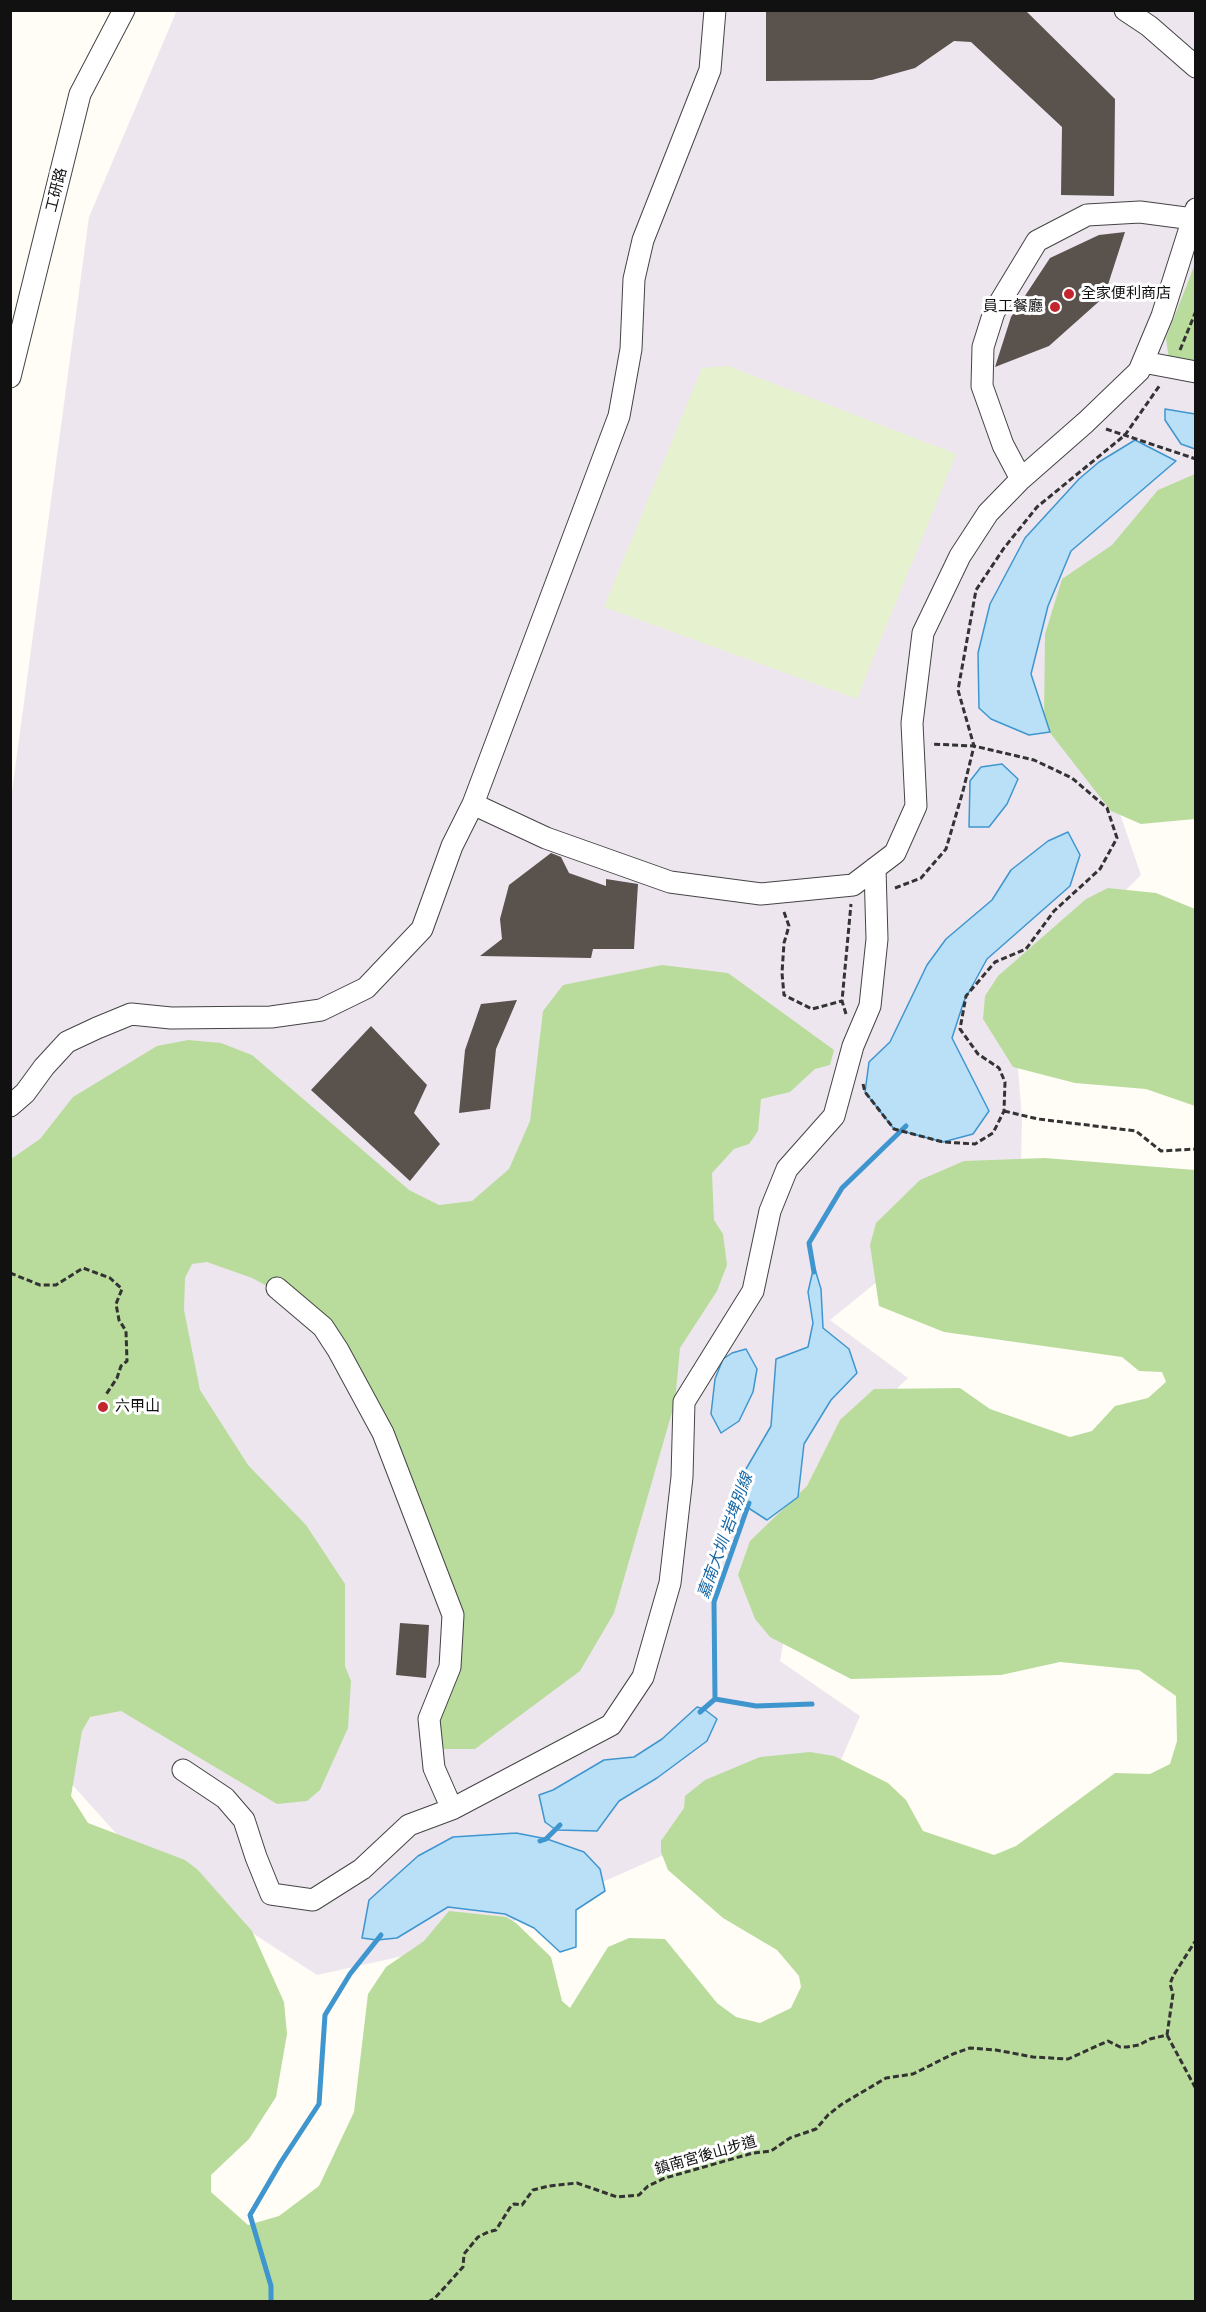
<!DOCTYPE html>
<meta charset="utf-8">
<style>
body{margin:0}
#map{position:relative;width:1206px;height:2312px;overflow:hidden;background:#fffdf5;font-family:"Times New Roman",serif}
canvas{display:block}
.frame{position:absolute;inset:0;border:12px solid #111;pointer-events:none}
</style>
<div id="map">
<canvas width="1206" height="2312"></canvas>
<div class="frame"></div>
</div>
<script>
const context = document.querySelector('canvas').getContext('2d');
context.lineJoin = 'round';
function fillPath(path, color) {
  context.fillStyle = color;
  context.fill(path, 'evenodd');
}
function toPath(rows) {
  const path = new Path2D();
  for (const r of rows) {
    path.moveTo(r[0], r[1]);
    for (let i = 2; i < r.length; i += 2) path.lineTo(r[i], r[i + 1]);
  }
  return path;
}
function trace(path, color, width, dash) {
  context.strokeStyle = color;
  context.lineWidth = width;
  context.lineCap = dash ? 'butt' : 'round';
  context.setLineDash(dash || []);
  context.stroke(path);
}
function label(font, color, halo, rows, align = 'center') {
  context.font = font + ' "Times New Roman","Noto Sans TC",serif';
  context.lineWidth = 6;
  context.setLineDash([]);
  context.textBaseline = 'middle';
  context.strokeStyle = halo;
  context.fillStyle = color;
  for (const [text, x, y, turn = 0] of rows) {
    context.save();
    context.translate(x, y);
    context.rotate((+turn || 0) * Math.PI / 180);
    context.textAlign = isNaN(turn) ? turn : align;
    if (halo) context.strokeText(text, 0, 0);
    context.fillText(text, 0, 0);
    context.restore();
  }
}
const industrial = toPath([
 [177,10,1195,11,1195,514,1119,811,1141,875,1013,1003,1022,1119,1021,1165,830,1320,908,1378,817,1465,780,1661,860,1716,832,1781,466,1942,317,1975,140,1860,42,1751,10,1634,11,799,89,217]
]);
const forest = toPath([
 [1195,264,1195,374,1169,360,1166,338],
 [1195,474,1195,819,1141,824,1111,811,1044,725,1045,634,1062,579,1112,545,1158,490],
 [1108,888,1156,893,1195,909,1195,1106,1146,1089,1075,1083,1013,1067,983,1019,985,996,998,976,1086,899],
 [662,965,728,973,834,1050,830,1065,815,1069,790,1092,761,1099,758,1131,749,1144,734,1149,712,1173,714,1220,723,1234,727,1265,717,1291,680,1348,675,1402,614,1613,580,1671,475,1749,444,1749,419,1728,419,1713,453,1678,455,1647,384,1438,329,1340,280,1293,252,1278,207,1262,192,1264,185,1278,184,1310,200,1390,248,1465,306,1525,345,1584,345,1666,351,1681,348,1728,320,1790,307,1801,277,1804,121,1711,90,1717,82,1731,71,1796,88,1823,185,1860,198,1870,252,1931,284,2002,287,2034,276,2097,249,2139,211,2175,211,2192,248,2225,279,2216,319,2186,354,2112,368,1994,386,1967,424,1941,449,1911,506,1917,516,1923,551,1957,562,2001,570,2008,608,1947,629,1938,665,1939,717,2003,736,2017,760,2023,791,2008,801,1987,799,1976,777,1950,723,1918,668,1870,661,1852,661,1841,684,1808,685,1796,705,1780,760,1757,810,1752,834,1756,888,1783,906,1800,923,1831,994,1855,1016,1846,1115,1773,1150,1774,1170,1764,1177,1741,1176,1696,1139,1670,1060,1662,1001,1675,851,1679,770,1637,755,1619,738,1575,750,1541,807,1486,840,1420,874,1389,960,1388,990,1409,1070,1437,1092,1431,1115,1406,1148,1398,1166,1382,1162,1372,1139,1371,1122,1357,944,1332,879,1306,870,1245,876,1223,920,1180,964,1161,1045,1158,1195,1170,1195,2301,11,2302,11,1159,40,1139,73,1097,157,1046,188,1040,221,1043,252,1055,409,1190,439,1205,472,1201,509,1169,530,1121,543,1011,563,985]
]);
const pitch = toPath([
 [728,366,956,454,857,699,604,607,702,368]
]);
const water = toPath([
 [1165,409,1195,414,1195,449,1181,444,1165,420,1165,409],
 [1135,440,1176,461,1071,551,1048,606,1031,674,1050,732,1029,735,991,719,979,708,978,653,990,604,1025,538,1079,479,1099,462,1135,440],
 [1002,764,1018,779,1007,804,989,827,969,827,970,781,981,767,1002,764],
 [1068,832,1080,855,1070,886,987,959,964,1001,952,1038,989,1111,973,1134,943,1142,894,1129,865,1092,869,1062,890,1042,927,965,946,939,992,900,1011,870,1048,841,1068,832],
 [814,1266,821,1289,823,1328,849,1349,857,1373,831,1400,804,1444,798,1497,767,1520,733,1498,746,1469,771,1426,776,1359,808,1347,813,1323,808,1292,814,1266],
 [746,1349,757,1369,753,1392,739,1421,721,1433,711,1414,715,1379,723,1359,732,1353,746,1349],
 [697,1707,704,1709,717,1719,707,1741,657,1778,619,1801,597,1831,556,1830,545,1822,539,1795,553,1790,604,1760,634,1757,662,1739,697,1707],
 [516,1833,547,1839,584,1852,600,1869,605,1891,576,1910,576,1947,560,1952,534,1928,505,1914,448,1907,397,1938,377,1940,362,1938,369,1900,418,1856,453,1837,516,1833]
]);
const stream = toPath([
 [814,1272,809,1243,842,1188,906,1126],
 [715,1699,756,1706,812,1704],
 [700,1712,715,1699,714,1602,749,1503],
 [540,1841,546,1839,560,1825],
 [271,2302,271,2286,250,2215,281,2162,319,2104,325,2015,350,1974,381,1935]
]);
const building = toPath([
 [766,10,1025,10,1115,99,1114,196,1061,195,1062,127,971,42,954,41,915,68,872,80,766,81],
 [1125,232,1104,297,1049,346,995,367,1011,317,1050,258,1099,235],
 [551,853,561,857,569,873,606,886,606,879,638,884,634,949,593,949,591,958,480,956,502,939,500,919,509,885],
 [517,1000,496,1049,490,1109,459,1113,465,1050,481,1004],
 [371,1026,427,1085,414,1113,440,1144,410,1181,311,1090],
 [400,1623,429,1625,426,1678,396,1675]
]);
const path = toPath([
 [1180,350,1196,311],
 [1106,429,1196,459],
 [895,888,921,878,946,849,963,791,974,746,958,690,976,590,1004,548,1037,507,1125,435,1160,385],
 [784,912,789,926,784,943,782,973,784,995,812,1009,842,1001],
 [846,1014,842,1001,851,904],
 [863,1084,865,1092,894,1129,943,1142,975,1144,993,1133,1004,1111,1005,1082,999,1068,978,1054,960,1029,966,996,995,962,1026,949,1054,911,1100,869,1117,838,1107,808,1072,778,1034,760,974,746,931,744],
 [1004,1111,1038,1119,1136,1131,1161,1151,1196,1149],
 [10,1273,40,1285,56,1285,83,1268,110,1278,122,1289,116,1304,119,1320,126,1331,127,1361,121,1366,117,1378,105,1396],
 [1167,2035,1196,2089],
 [428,2302,435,2298,463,2267,464,2254,478,2237,488,2232,496,2230,511,2206,514,2204,522,2205,533,2190,549,2186,577,2183,617,2197,639,2195,648,2186,665,2178,753,2153,771,2151,790,2138,816,2129,828,2115,842,2104,886,2078,913,2074,953,2054,970,2048,996,2050,1033,2057,1068,2059,1108,2041,1120,2047,1127,2047,1139,2045,1150,2039,1167,2035,1173,1994,1170,1984,1173,1976,1196,1940]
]);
const minor = toPath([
 [1125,10,1149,26,1196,67],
 [1143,362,1196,372],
 [10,377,80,94,124,10],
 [1021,479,1003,445,982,386,983,347,994,312,1037,241,1087,215,1140,212,1193,219],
 [473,804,546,838,670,882,761,894,853,885,895,853,916,806,912,723,923,633,960,556,988,513,1021,479,1086,422,1139,371,1162,316,1196,209],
 [10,1106,25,1093,44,1067,67,1042,97,1028,131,1014,171,1018,271,1017,321,1010,366,988,422,929,452,846,473,804,619,416,631,349,634,279,643,240,710,70,715,10],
 [277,1288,323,1327,338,1350,383,1433,453,1615,450,1667,429,1719,434,1768,452,1809,611,1725,643,1677,670,1583,682,1477,684,1402,753,1291,770,1211,787,1169,834,1116,853,1046,870,1006,877,939,875,868],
 [183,1770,225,1798,244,1820,256,1857,271,1894,313,1900,362,1869,409,1825,452,1809]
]);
const markers = [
 [1069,294,6,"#c4262e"],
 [1055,307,6,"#c4262e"],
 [103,1407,6,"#c4262e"]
];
const streetNames = [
 ["工研路",57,190,-76],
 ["鎮南宮後山步道",706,2156,-16]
];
const poiNames = [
 ["全家便利商店",1081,294],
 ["員工餐廳",1043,307,"right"],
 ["六甲山",115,1407]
];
const waterNames = [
 ["嘉南大圳 岩埤別線",726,1536,-70]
];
fillPath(industrial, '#eee6ef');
fillPath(forest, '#b9dc9c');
fillPath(pitch, '#e6f2cf');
fillPath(water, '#b9e0f7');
trace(water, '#3f96cf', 1.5);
trace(stream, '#3f96cf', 5);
fillPath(building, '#5a524d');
trace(minor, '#444', 23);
trace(path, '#333', 3, [6, 3]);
trace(minor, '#fff', 21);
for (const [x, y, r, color] of markers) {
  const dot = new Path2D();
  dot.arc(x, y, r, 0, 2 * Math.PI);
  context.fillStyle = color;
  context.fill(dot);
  trace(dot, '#fff', 2);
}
label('15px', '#111', '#fff', streetNames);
label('15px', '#111', '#fff', poiNames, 'left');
label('italic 16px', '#1768a6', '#fff', waterNames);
</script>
